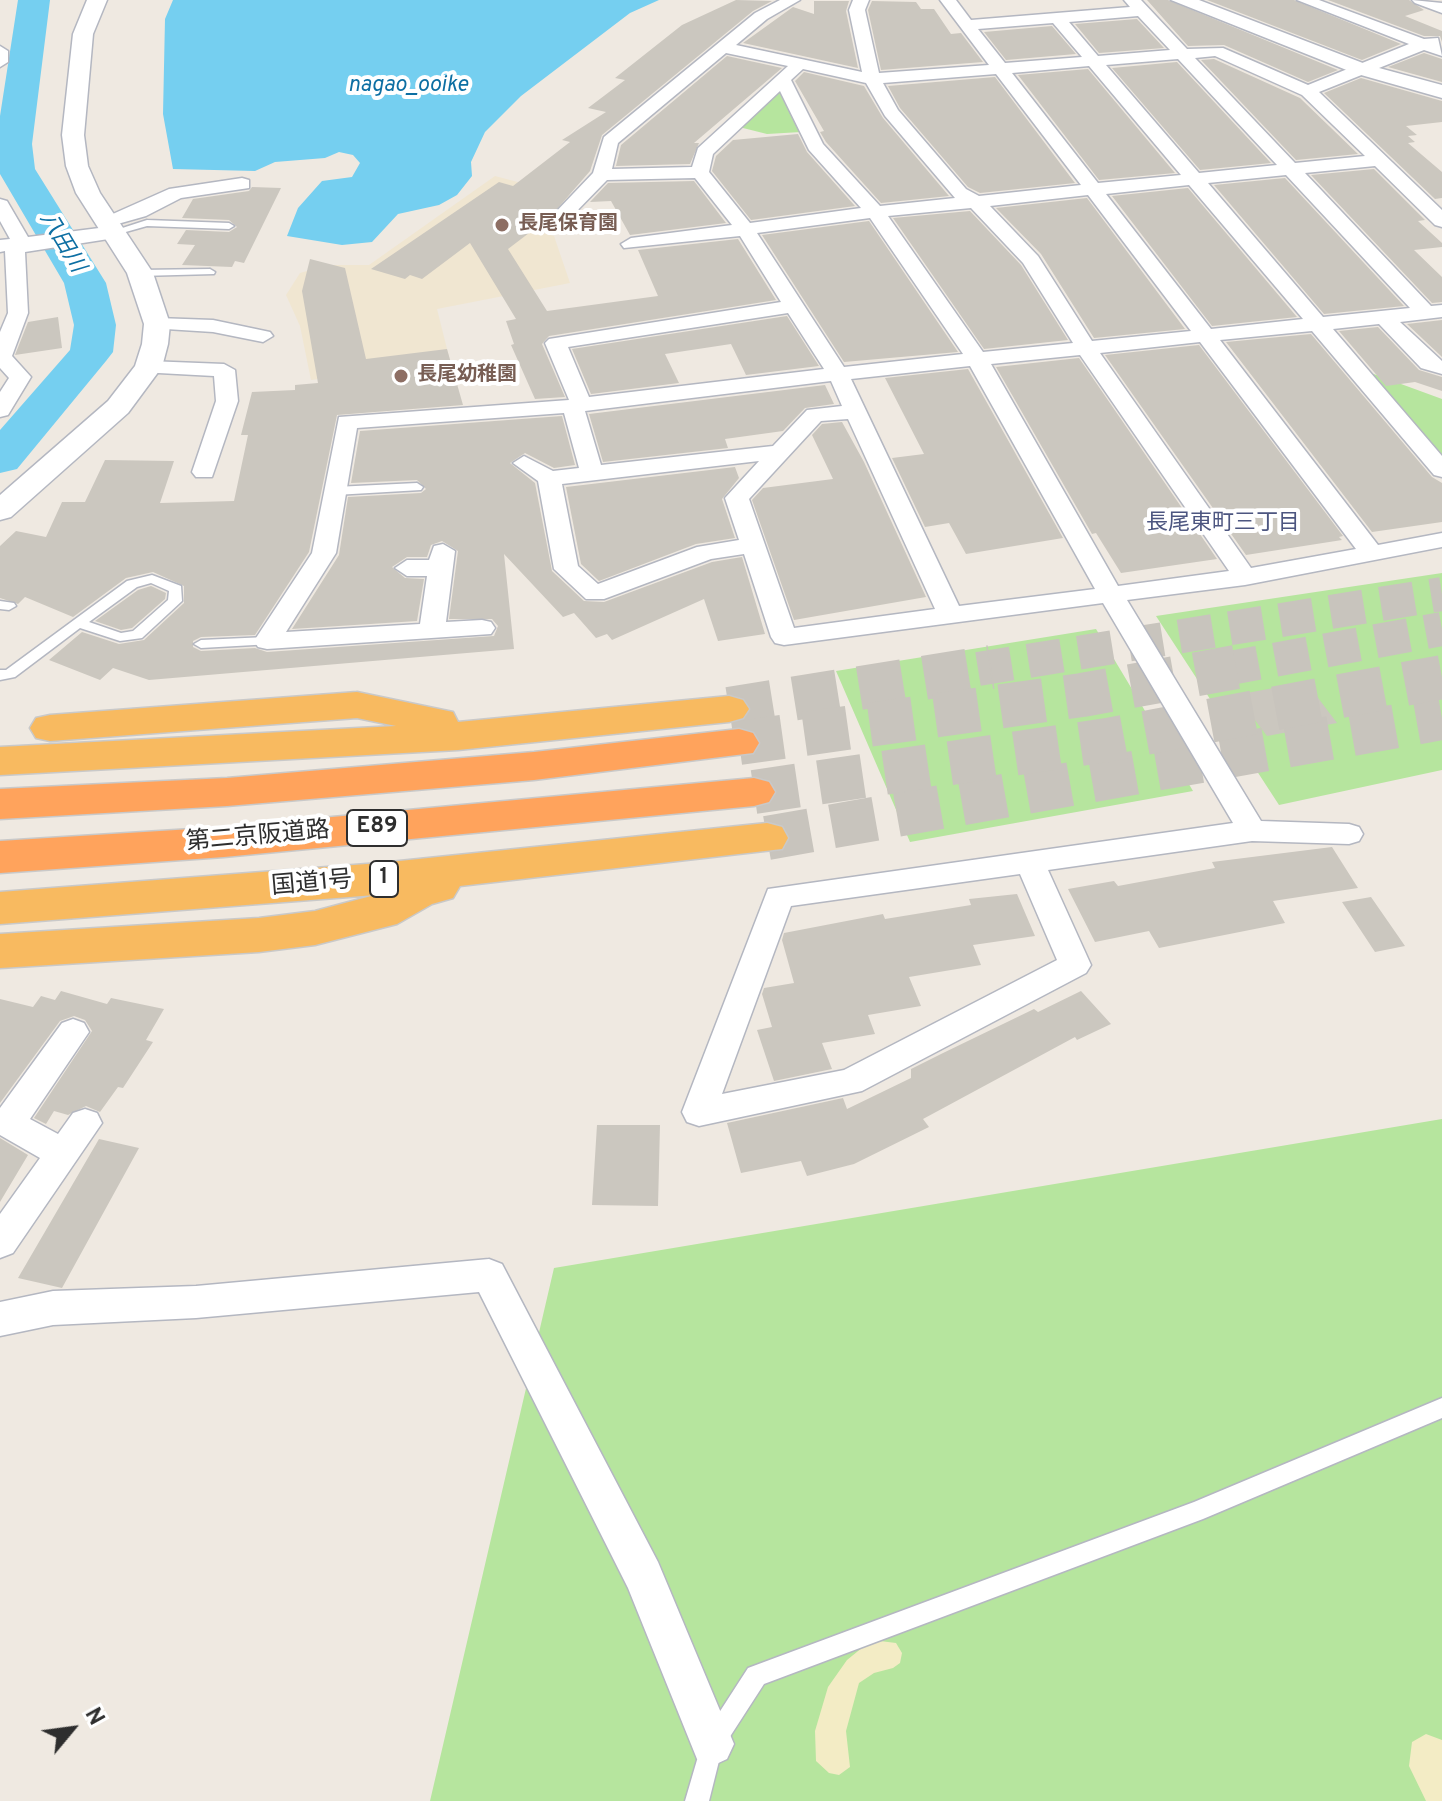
<!DOCTYPE html>
<meta charset="utf-8">
<style>
body{margin:0}
#map{position:relative;width:1442px;height:1801px;overflow:hidden;background:#efe9e1;font-family:Overpass,sans-serif}
canvas{display:block}
.north{position:absolute;left:32px;top:1689px;width:80px;height:80px;-webkit-text-stroke:6px #fff;paint-order:stroke;rotate:61deg;font-size:22px;font-weight:700;line-height:32px;text-align:center;color:#2e2e2e}
.north::after{content:'';display:block;margin:auto;width:28px;height:36px;background:#2e2e2e;clip-path:polygon(50% 0,100% 100%,50% 72%,0 100%)}
</style>
<div id="map">
<canvas width="1442" height="1801"></canvas>
<div class="north">N</div>
</div>
<script>
const context = document.querySelector('canvas').getContext('2d');
context.lineJoin = 'round';
function fillPath(path, color) {
  context.fillStyle = color;
  context.fill(path, 'evenodd');
}
function toPath(rows) {
  const path = new Path2D();
  for (const r of rows) {
    path.moveTo(r[0], r[1]);
    for (let i = 2; i < r.length; i += 2) path.lineTo(r[i], r[i + 1]);
  }
  return path;
}
function trace(path, color, width, dash) {
  context.strokeStyle = color;
  context.lineWidth = width;
  context.lineCap = dash ? 'butt' : 'round';
  context.setLineDash(dash || []);
  context.stroke(path);
}
function label(font, color, halo, rows, align = 'center') {
  context.font = font + ' Overpass,"Noto Sans JP",sans-serif';
  context.lineWidth = 8;
  context.setLineDash([]);
  context.textBaseline = 'middle';
  context.strokeStyle = halo;
  context.fillStyle = color;
  for (const [text, x, y, turn = 0] of rows) {
    context.save();
    context.translate(x, y);
    context.rotate((+turn || 0) * Math.PI / 180);
    context.textAlign = isNaN(turn) ? turn : align;
    if (halo) context.strokeText(text, 0, 0);
    context.fillText(text, 0, 0);
    context.restore();
  }
}
const education = toPath([
 [495,176,574,197,539,232,554,236,570,283,437,309,461,405,336,414,335,377,311,380,300,326,286,295,300,273,327,265,369,265]
]);
const green = toPath([
 [774,92,783,92,801,132,767,134,739,127],
 [1371,373,1442,399,1442,457],
 [1442,573,1442,770,1279,805,1156,616],
 [1096,629,1193,791,910,842,836,671],
 [1442,1119,1442,1801,430,1801,554,1268]
]);
const sand = toPath([
 [880,1641,896,1643,902,1653,900,1663,893,1668,874,1673,859,1683,846,1731,850,1767,839,1775,829,1773,816,1761,815,1731,828,1687,847,1660,868,1643],
 [1426,1734,1442,1740,1442,1801,1426,1801,1409,1766,1412,1742]
]);
const water = toPath([
 [173,0,659,0,630,13,521,96,485,132,471,162,472,176,457,195,439,205,398,214,372,242,342,245,287,236,298,208,322,181,352,177,360,163,353,155,339,152,325,158,275,162,255,171,173,169,163,114,165,19]
]);
const river = toPath([
 [18,0,50,0,32,144,35,169,106,283,116,325,113,352,106,361,17,469,0,473,0,430,70,350,74,325,64,283,0,174,0,116,18,0]
]);
const building = toPath([
 [736,0,772,1,753,11,602,135,590,171,550,217,508,249,547,311,658,296,638,250,738,239,776,300,549,336,542,344,565,397,535,399,511,345,514,344,506,321,516,319,470,243,422,279,410,275,405,279,371,269,499,182,513,186,570,142,562,140,606,112,588,108,625,80,615,78,682,25],
 [1147,0,1168,0,1338,70,1308,82,1224,45,1188,46],
 [1207,0,1294,0,1401,44,1362,60],
 [1328,0,1409,0,1424,10,1405,16,1442,31,1442,42,1440,36,1424,36],
 [814,1,849,1,846,11,858,68,743,43,793,7,814,14],
 [872,1,916,2,921,9,934,9,951,34,961,33,983,62,881,70,868,10],
 [1137,19,1164,48,1099,53,1075,24],
 [1052,26,1076,54,1006,60,984,32],
 [1424,53,1442,59,1442,82,1388,67],
 [727,56,782,68,694,143,699,143,690,164,616,166,621,145],
 [1214,59,1300,98,1358,154,1296,160,1201,60],
 [1177,62,1271,163,1200,170,1112,68],
 [1088,69,1175,173,1099,180,1018,75],
 [804,72,864,86,883,118,949,196,881,203,826,142,820,132,824,131,795,81],
 [995,77,1075,183,980,193,968,187,900,108,888,86],
 [1361,78,1442,101,1442,122,1406,126,1417,135,1408,136,1415,142,1408,143,1442,172,1442,198,1435,199,1324,93],
 [798,134,807,152,855,206,751,220,712,171,716,156,733,140],
 [1374,169,1425,220,1418,221,1442,243,1442,247,1414,250,1442,277,1442,302,1432,303,1311,175],
 [1285,178,1404,306,1324,314,1214,185],
 [694,181,726,223,630,235,611,201,590,202,608,183],
 [252,187,281,188,244,263,235,261,232,267,182,265,195,245,177,244,186,230,229,232,237,227,229,220,182,218,193,199,249,191],
 [1188,188,1297,317,1212,326,1112,196],
 [1087,198,1185,329,1094,338,1041,254,996,208],
 [970,211,1021,265,1068,340,984,349,893,218],
 [869,221,958,352,844,362,762,235],
 [310,259,345,268,366,359,447,349,463,405,337,415,309,552,255,635,201,637,193,641,193,647,201,651,255,648,267,652,494,636,498,626,492,619,449,619,458,551,442,541,431,545,427,557,407,557,392,567,405,578,424,579,417,621,292,629,339,555,348,497,421,493,426,489,417,480,351,483,360,431,562,416,575,465,554,468,525,453,510,463,535,483,552,571,584,601,604,602,712,562,742,557,765,634,718,641,704,599,612,640,607,634,596,638,574,613,563,617,504,554,514,649,149,680,113,668,100,680,49,660,82,632,119,644,144,640,184,603,184,586,153,572,126,578,73,617,25,597,18,604,0,598,0,546,16,531,46,537,62,502,85,502,105,460,174,461,160,503,234,501,248,435,241,435,252,392,295,390,295,385,318,383,302,291],
 [787,316,819,366,746,375,731,344,665,354,679,383,591,394,572,349],
 [58,317,62,348,15,355,28,322],
 [1442,320,1442,357,1407,324],
 [1378,327,1419,370,1442,377,1442,391,1415,382,1386,386,1339,331],
 [1311,334,1432,477,1442,483,1442,522,1372,532,1226,342],
 [1199,345,1343,536,1339,537,1342,540,1246,555,1105,355],
 [1079,358,1217,559,1121,573,1096,533,1092,534,996,367],
 [968,369,1063,538,966,554,949,523,925,527,892,458,924,454,885,378],
 [825,385,834,404,805,408,783,431,725,439,728,448,603,462,589,414],
 [842,422,864,462,926,597,794,620,752,500,763,488,833,479,812,435,822,424],
 [735,467,739,478,722,499,735,538,696,544,599,581,581,564,566,487],
 [151,586,166,593,165,599,132,628,121,630,95,621,138,590],
 [1306,682,1337,723,1267,736,1236,695],
 [1332,847,1358,888,1273,901,1285,923,1159,948,1149,931,1095,942,1068,889,1114,881,1118,886,1215,868,1212,862],
 [1017,894,1035,936,973,945,981,965,909,977,921,1006,868,1015,875,1034,822,1043,832,1069,774,1081,757,1030,772,1027,762,994,764,988,794,983,782,940,784,933,883,914,885,919,971,905,969,899],
 [1371,897,1405,946,1375,952,1342,902],
 [61,991,107,1004,111,998,164,1009,146,1040,153,1042,123,1088,118,1087,100,1112,86,1106,68,1115,54,1111,46,1124,34,1118,92,1031,85,1020,74,1016,60,1021,0,1103,0,999,33,1007,41,996,55,1000],
 [1081,991,1111,1024,1077,1040,1075,1037,923,1119,929,1127,854,1164,807,1176,801,1161,741,1173,727,1123,843,1098,847,1109,911,1078,911,1069,941,1054,1034,1009,1038,1012],
 [597,1125,660,1125,658,1206,592,1205],
 [0,1138,28,1155,0,1202],
 [99,1139,139,1148,62,1288,18,1278]
]);
const trunkTunnelFar1 = toPath([
 [978,669,1442,594]
]);
const trunkTunnel = toPath([
 [729,709,991,667],
 [767,838,1442,718]
]);
const motorwayTunnelFar1 = toPath([
 [1225,669,1442,629]
]);
const motorwayTunnel = toPath([
 [739,743,1082,695,1236,667],
 [754,792,1107,740,1442,677]
]);
const service = toPath([
 [147,220,229,223,234,226,229,229,147,226,115,235,110,232,147,220],
 [210,269,215,272,214,274,140,276,135,273,140,270,210,269],
 [417,483,423,487,421,490,335,495,329,491,335,487,417,483],
 [152,575,181,586,182,601,142,638,120,641,80,628,15,677,0,680,0,670,6,670,127,581,152,575],
 [151,583,169,591,168,600,133,631,121,633,89,622,137,587,151,583],
 [0,601,14,603,16,606,9,610,0,609,0,601],
 [267,637,272,638,274,641,272,644,201,648,194,644,201,640,267,637],
 [1442,1398,1442,1418,1203,1519,764,1684,722,1749,709,1801,685,1801,704,1736,748,1668,1194,1502,1442,1398]
]);
const minor = toPath([
 [780,0,800,0,767,19,736,45,862,72,849,10,853,0,869,0,865,10,879,73,989,65,940,0,956,0,971,20,1130,7,1124,0,1141,0,1187,49,1223,48,1308,85,1409,44,1297,0,1319,0,1424,39,1438,38,1442,56,1424,50,1319,92,1442,210,1442,227,1435,225,1375,166,1305,173,1431,306,1442,305,1442,317,1400,322,1442,361,1442,374,1421,368,1379,324,1333,329,1442,456,1442,477,1434,475,1312,331,1220,340,1378,545,1442,533,1442,547,1245,585,1127,600,1261,821,1349,824,1359,827,1363,834,1359,841,1349,844,1252,841,1048,870,1091,965,1086,973,862,1091,699,1126,687,1122,682,1112,768,889,1233,823,1103,603,784,645,775,643,771,637,744,554,711,559,604,599,586,599,554,569,538,481,513,463,524,456,553,471,579,468,564,413,357,428,336,553,286,632,420,624,427,576,407,576,395,568,407,560,429,560,434,546,443,544,455,551,446,622,482,620,491,622,495,628,491,634,267,649,258,647,254,641,312,553,339,417,569,400,545,343,549,339,781,302,740,236,624,248,621,244,631,238,732,225,695,178,607,180,568,220,561,222,552,216,593,173,604,137,755,13,780,0],
 [1138,16,1170,50,1098,56,1069,22,1138,16],
 [1053,23,1082,57,1005,63,978,29,1053,23],
 [726,53,788,66,698,148,692,167,612,169,618,143,726,53],
 [1215,56,1302,95,1365,156,1295,163,1195,58,1215,56],
 [1178,59,1277,165,1199,173,1106,65,1178,59],
 [1089,66,1181,175,1098,183,1012,73,1089,66],
 [803,69,866,83,885,116,955,198,880,206,823,144,791,80,803,69],
 [996,74,1081,185,979,196,966,189,898,110,883,83,996,74],
 [780,91,809,150,861,208,750,223,709,172,713,154,780,91],
 [1286,175,1410,308,1323,317,1208,183,1286,175],
 [1189,185,1303,319,1211,329,1106,194,1189,185],
 [1088,195,1191,331,1092,341,1038,256,990,206,1088,195],
 [971,208,1023,263,1073,343,983,352,888,216,971,208],
 [870,218,963,354,844,367,757,233,870,218],
 [788,313,824,369,589,397,568,347,788,313],
 [1200,342,1356,549,1251,568,1100,353,1200,342],
 [1080,355,1229,571,1118,586,991,364,1080,355],
 [970,366,1095,589,959,606,851,379,970,366],
 [831,381,842,406,807,410,773,446,601,465,585,411,831,381],
 [848,419,935,609,794,628,749,499,821,421,848,419],
 [759,461,725,498,739,540,697,547,598,584,578,566,562,484,759,461],
 [1020,874,1057,960,844,1070,722,1094,791,906,1020,874],
 [1412,0,1442,3,1442,13,1415,3,1412,0],
 [0,46,8,51,8,62,0,67,0,46],
 [242,178,249,180,249,188,181,198,146,216,107,227,97,221,169,189,242,178],
 [0,199,7,201,28,237,115,226,125,232,115,238,25,252,28,313,12,356,31,377,8,415,0,417,0,392,9,378,0,368,0,332,8,313,5,251,0,252,0,240,10,239,0,221,0,199],
 [157,318,213,320,270,332,273,336,263,342,213,332,150,328,147,324,157,318],
 [148,361,224,364,235,370,238,401,212,477,196,477,192,472,216,401,214,376,140,372,137,367,148,361],
 [73,1019,84,1023,89,1032,30,1119,58,1134,73,1113,85,1109,97,1113,102,1123,13,1253,0,1258,0,1214,40,1158,0,1135,0,1108,62,1023,73,1019],
 [489,1259,502,1264,658,1562,734,1744,727,1759,712,1766,697,1759,628,1588,479,1292,196,1318,53,1325,0,1336,0,1302,53,1291,196,1286,489,1259]
]);
const tertiary = toPath([
 [87,0,107,0,93,34,84,135,88,166,100,193,153,273,170,324,168,344,162,367,128,413,11,517,0,520,0,495,108,401,135,366,142,344,144,324,127,273,76,193,66,166,62,135,73,34,87,0],
 [1171,0,1199,0,1368,65,1442,85,1442,98,1354,73,1171,0]
]);
const trunk = toPath([
 [357,692,453,712,458,722,729,696,743,700,749,709,743,718,729,722,458,750,0,775,0,747,396,726,357,718,50,741,36,738,30,728,36,718,50,715,357,692],
 [767,823,782,827,788,838,782,849,460,886,453,898,432,904,397,924,315,945,259,952,0,968,0,934,259,918,315,911,375,895,0,924,0,892,380,863,767,823]
]);
const motorway = toPath([
 [739,729,753,733,759,743,753,753,534,780,227,806,0,819,0,789,227,778,534,752,739,729],
 [754,778,769,782,775,792,769,802,754,806,224,857,0,873,0,841,224,827,754,778]
]);
const markers = [
 [502,225,8,"#8d6e63"],
 [401,376,8,"#8d6e63"]
];
const farEducationnames = [
 ["長尾保育園",518,225],
 ["長尾幼稚園",417,376]
];
const farWaternames = [
 ["nagao_ooike",408,87],
 ["八田川",61,243,59]
];
const farNeighbourhoodnames = [
 ["長尾東町三丁目",1223,525]
];
const shields = [
 [377,828,60],
 [384,879,28]
];
const shieldNames = [
 ["E89",377,828],
 ["1",384,879]
];
const streetNames = [
 ["第二京阪道路",258,838,-5],
 ["国道1号",312,885,-5]
];
fillPath(education, '#f0e6d1');
fillPath(green, '#b6e59e');
fillPath(sand, '#f3ecc5');
fillPath(water, '#75cff0');
fillPath(river, '#75cff0');
fillPath(building, '#cbc7bf');
trace(trunkTunnelFar1, '#c8c4bd', 34, [34, 17]);
trace(trunkTunnel, '#c8c4bd', 44, [44, 22]);
trace(motorwayTunnelFar1, '#c8c4bd', 34, [34, 17]);
trace(motorwayTunnel, '#c8c4bd', 44, [44, 22]);
trace(service, '#b4b7c1', 3);
trace(minor, '#b4b7c1', 3);
trace(tertiary, '#b4b7c1', 3);
trace(trunk, '#c9c9c9', 3);
trace(motorway, '#c9c9c9', 3);
fillPath(service, '#fff');
fillPath(minor, '#fff');
fillPath(tertiary, '#fff');
fillPath(trunk, '#f8ba60');
fillPath(motorway, '#ffa35c');
for (const [x, y, r, color] of markers) {
  const dot = new Path2D();
  dot.arc(x, y, r, 0, 2 * Math.PI);
  context.fillStyle = color;
  context.fill(dot);
  trace(dot, '#fff', 3);
}
label('bold 20px', '#785e54', '#fff', farEducationnames, 'left');
label('italic 22px', '#0d6fa3', '#fff', farWaternames);
label('22px', '#4d5680', '#fff', farNeighbourhoodnames);
for (const [x, y, w] of shields) {
  const box = new Path2D();
  box.roundRect(x - w / 2, y - 18, w, 36, 6);
  context.fillStyle = '#fff';
  context.fill(box);
  trace(box, '#2e2e2e', 2);
}
label('bold 22px', '#2e2e2e', null, shieldNames);
label('24px', '#2e2e2e', '#fff', streetNames);
</script>
